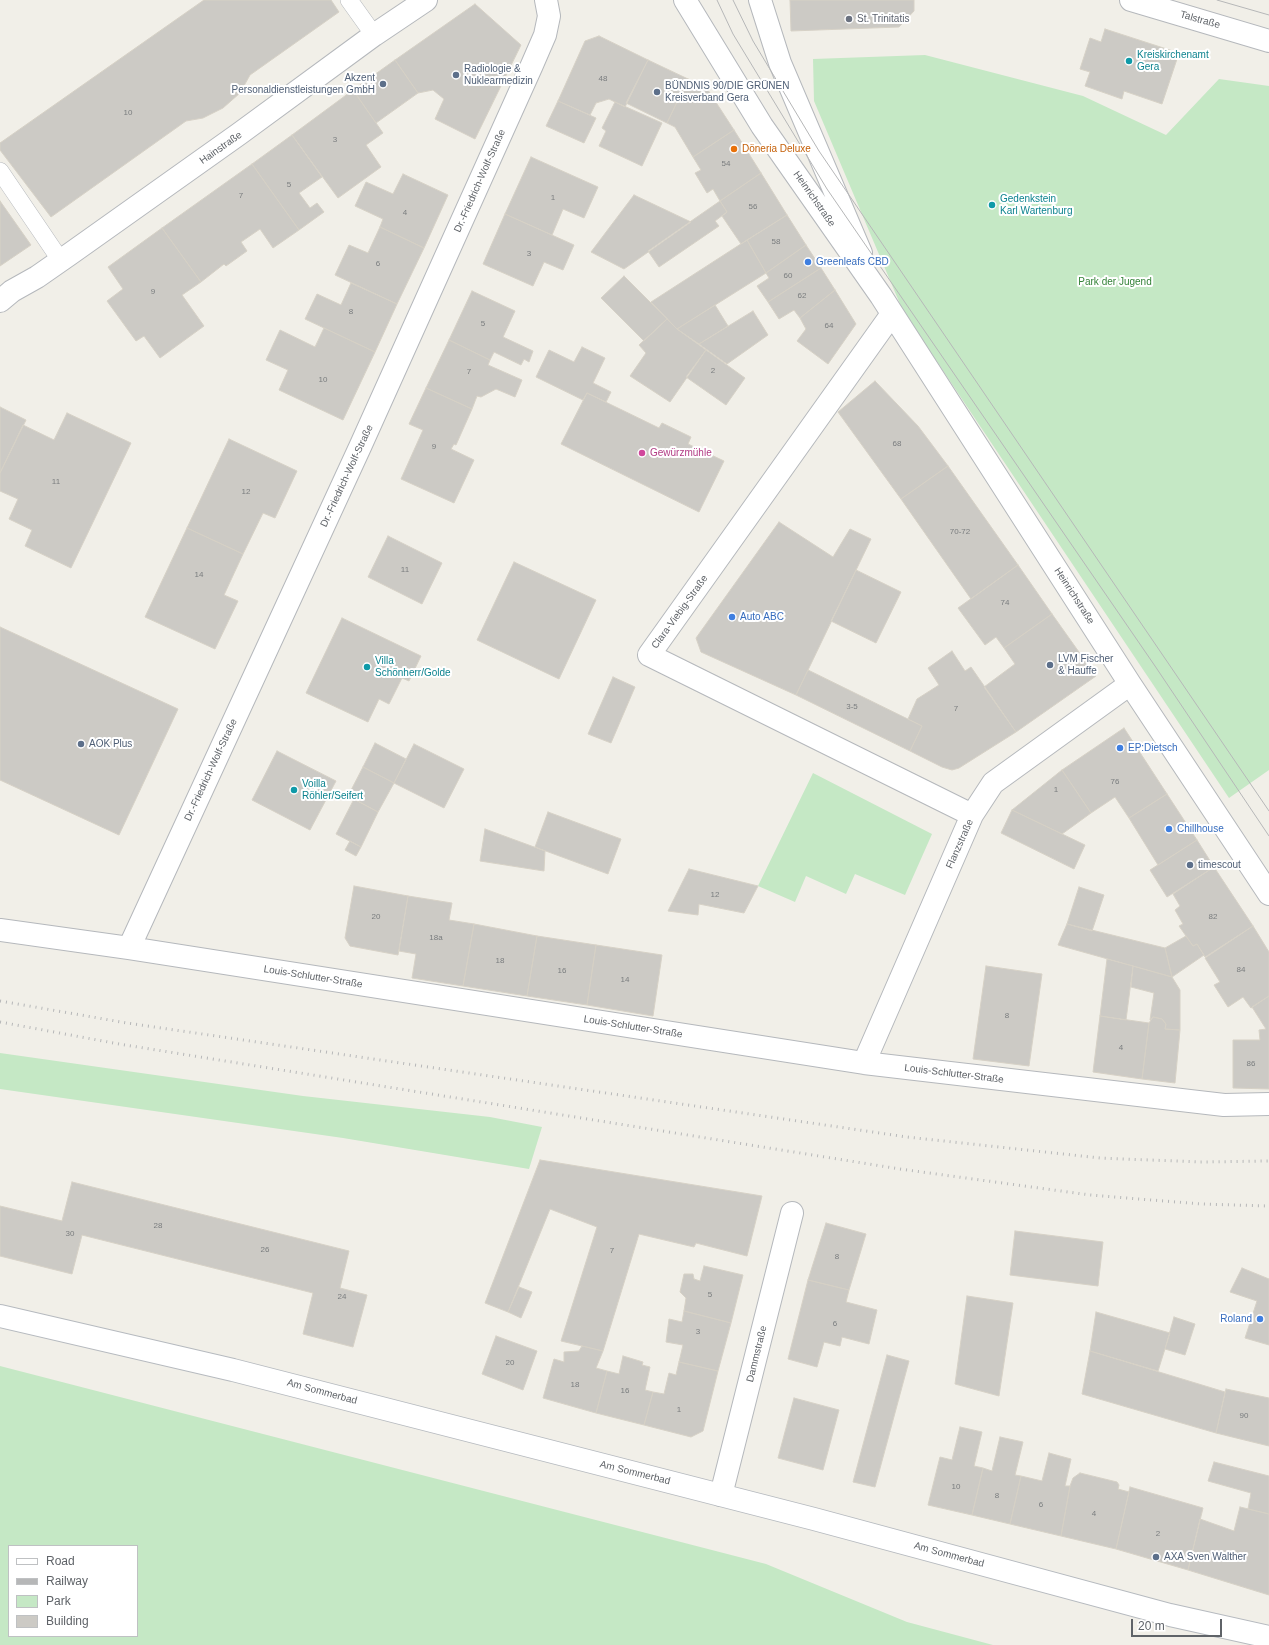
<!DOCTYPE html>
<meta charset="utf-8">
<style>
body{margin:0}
#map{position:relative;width:1269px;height:1645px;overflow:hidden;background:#f1efe8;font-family:Arial,sans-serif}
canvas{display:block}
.legend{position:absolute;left:8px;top:1545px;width:130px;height:92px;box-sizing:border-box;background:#fff;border:1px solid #bfc1c3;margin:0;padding:5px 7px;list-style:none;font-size:12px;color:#5f6368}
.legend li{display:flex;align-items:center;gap:8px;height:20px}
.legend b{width:20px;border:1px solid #bfc1c3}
.scale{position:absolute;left:1131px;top:1619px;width:91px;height:18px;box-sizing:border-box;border:2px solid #5f6368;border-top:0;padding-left:5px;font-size:12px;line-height:14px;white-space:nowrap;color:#5f6368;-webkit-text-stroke:3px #fff;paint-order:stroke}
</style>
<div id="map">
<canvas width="1269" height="1645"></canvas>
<ul class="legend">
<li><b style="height:5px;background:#fff"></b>Road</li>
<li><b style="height:5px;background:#b6b7b8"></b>Railway</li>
<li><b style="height:11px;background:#c5e8c5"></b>Park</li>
<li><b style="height:11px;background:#cccac5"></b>Building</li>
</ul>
<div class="scale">20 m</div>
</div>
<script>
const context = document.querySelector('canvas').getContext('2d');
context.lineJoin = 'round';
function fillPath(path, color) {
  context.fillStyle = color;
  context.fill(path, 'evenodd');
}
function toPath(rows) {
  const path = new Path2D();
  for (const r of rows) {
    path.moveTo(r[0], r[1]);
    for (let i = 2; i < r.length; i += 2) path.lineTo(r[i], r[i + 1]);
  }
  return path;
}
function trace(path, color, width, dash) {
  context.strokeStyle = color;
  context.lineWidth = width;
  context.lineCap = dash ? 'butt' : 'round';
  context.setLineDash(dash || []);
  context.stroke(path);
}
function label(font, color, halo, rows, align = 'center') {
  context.font = font + ' Arial,sans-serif';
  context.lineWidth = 4;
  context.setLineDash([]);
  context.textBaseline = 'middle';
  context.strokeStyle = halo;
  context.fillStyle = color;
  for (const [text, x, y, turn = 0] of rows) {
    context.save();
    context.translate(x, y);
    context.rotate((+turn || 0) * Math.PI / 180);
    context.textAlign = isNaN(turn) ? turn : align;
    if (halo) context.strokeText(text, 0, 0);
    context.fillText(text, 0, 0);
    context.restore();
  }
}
const green = toPath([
 [925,55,1083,96,1166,135,1219,79,1269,86,1269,770,1229,798,903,311,814,101,813,59],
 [813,773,932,834,905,895,855,874,846,894,806,876,795,902,758,886],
 [0,1053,303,1096,490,1117,542,1127,529,1169,343,1138,0,1089],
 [0,1366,766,1564,907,1622,993,1645,0,1645],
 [9,1546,137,1546,137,1636,9,1636]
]);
const building = toPath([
 [204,0,331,0,339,12,250,75,240,93,223,108,203,118,186,121,51,217,0,150,0,143,204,0],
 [790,0,914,0,914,11,899,27,791,31,790,0],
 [475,4,521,45,475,139,435,119,444,99,433,90,418,93,395,60,475,4],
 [1105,29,1179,53,1162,104,1124,91,1122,99,1085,86,1090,72,1080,69,1090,38,1101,42,1105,29],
 [599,36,648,60,625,107,609,99,596,103,590,115,558,101,585,41,599,36],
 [395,60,418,93,376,123,353,90,395,60],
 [648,60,688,79,667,123,626,103,648,60],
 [688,79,708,90,734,130,693,157,675,127,667,123,688,79],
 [353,90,383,133,366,145,381,167,338,198,292,135,353,90],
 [558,101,596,118,584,143,546,126,558,101],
 [615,102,662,123,642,166,599,146,606,131,602,128,615,102],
 [734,130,761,173,720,201,713,189,707,193,695,173,701,170,693,157,734,130],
 [292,135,322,177,299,193,310,208,317,203,324,212,299,230,252,164,292,135],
 [531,157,598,187,584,218,563,209,552,235,505,214,531,157],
 [252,164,299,230,273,248,260,229,241,242,247,251,226,266,224,264,201,282,162,228,252,164],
 [761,173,787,215,741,244,722,216,727,212,720,201,761,173],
 [403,174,448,195,424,248,380,227,383,219,355,206,366,182,393,194,403,174],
 [634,195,691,222,624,269,591,252,634,195],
 [0,201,31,245,0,266,0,201],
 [720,201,727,212,715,221,719,226,659,267,648,251,720,201],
 [505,214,574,245,563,270,544,262,533,286,483,264,505,214],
 [787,215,806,245,766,273,747,240,787,215],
 [380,227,424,248,397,304,335,275,349,245,368,253,380,227],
 [162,228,201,282,182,295,204,326,160,358,144,336,136,341,107,301,123,289,108,267,162,228],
 [747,240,766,273,677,329,651,302,747,240],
 [806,245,821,268,768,302,757,286,769,278,766,273,806,245],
 [821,268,835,290,800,318,794,310,779,319,768,302,821,268],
 [624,276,667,319,644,341,601,298,624,276],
 [351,283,397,304,375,352,305,319,317,294,341,305,351,283],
 [835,290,856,324,828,364,797,341,806,329,800,318,835,290],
 [472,291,515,311,503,337,533,351,529,362,524,359,521,365,494,352,490,360,449,340,472,291],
 [715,305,728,326,699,344,677,329,715,305],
 [753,311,768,335,727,364,699,344,753,311],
 [667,319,677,329,706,350,670,402,630,376,646,353,639,345,667,319],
 [324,328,375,352,343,420,279,390,288,370,266,360,280,330,315,347,324,328],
 [449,340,490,360,488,365,522,380,515,397,496,389,481,397,477,396,472,409,426,388,449,340],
 [582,347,605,358,593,383,611,392,606,402,587,393,583,400,536,377,549,350,574,362,582,347],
 [706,350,745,378,726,405,686,377,706,350],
 [875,381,918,426,948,466,901,499,838,412,875,381],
 [426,388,472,409,456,445,454,444,451,449,474,460,454,503,401,479,423,430,409,424,426,388],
 [587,393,659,428,662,423,691,437,688,444,724,461,699,512,561,444,587,393],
 [0,407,26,420,0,473,0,407],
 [67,413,131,443,71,568,25,546,32,530,9,519,18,499,0,491,0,473,23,425,54,440,67,413],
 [229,439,297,471,275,518,263,513,243,554,187,528,229,439],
 [948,466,1018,565,971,599,901,499,948,466],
 [779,522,833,557,850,529,871,539,796,695,701,652,696,638,779,522],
 [187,528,243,554,224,595,238,601,215,649,145,617,187,528],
 [388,536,442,563,422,604,368,577,388,536],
 [514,562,596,600,559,679,477,640,514,562],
 [1018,565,1052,614,1004,648,996,637,985,645,958,608,1018,565],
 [856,570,901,592,876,643,831,621,856,570],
 [1052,614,1096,676,1016,732,984,687,1015,664,1004,648,1052,614],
 [342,618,421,656,409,681,402,678,389,704,379,699,368,722,306,693,342,618],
 [0,627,178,709,119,835,0,780,0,627],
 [952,651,965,671,971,667,1016,732,959,768,952,770,942,767,910,751,922,726,908,719,917,699,939,685,928,668,952,651],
 [808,670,922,726,910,751,796,695,808,670],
 [613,677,635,687,611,743,588,734,613,677],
 [1124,728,1167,794,1129,818,1115,797,1091,813,1062,770,1124,728],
 [375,743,406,759,394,783,363,767,375,743],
 [414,744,464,769,444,808,394,783,414,744],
 [277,751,336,781,310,830,252,800,277,751],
 [363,767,394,783,378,812,348,796,363,767],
 [1062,770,1091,813,1062,834,1012,810,1062,770],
 [1167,794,1197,840,1158,865,1129,818,1167,794],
 [354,799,378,812,361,847,336,834,354,799],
 [1012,810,1085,845,1074,869,1001,833,1012,810],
 [548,812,621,839,608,874,535,847,548,812],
 [485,829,545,851,544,871,480,861,485,829],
 [1197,840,1214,867,1167,897,1150,870,1197,840],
 [350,841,361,847,356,856,345,850,350,841],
 [1214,867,1253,926,1205,957,1197,944,1193,946,1179,926,1183,924,1175,910,1180,906,1173,894,1214,867],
 [689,869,758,886,744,913,699,904,698,915,668,911,689,869],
 [354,886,408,896,398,955,350,946,345,938,354,886],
 [1079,887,1104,895,1092,931,1067,924,1079,887],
 [408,896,452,903,449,920,474,924,463,986,412,978,416,954,399,951,408,896],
 [474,924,537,936,527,996,463,986,474,924],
 [1067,924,1165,948,1172,977,1058,945,1067,924],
 [1253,926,1269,952,1269,996,1251,1008,1243,997,1228,1007,1214,985,1220,982,1205,958,1253,926],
 [537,936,596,945,587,1005,527,996,537,936],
 [1186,936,1193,946,1197,944,1204,955,1172,977,1165,948,1186,936],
 [596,945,662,955,653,1016,587,1005,596,945],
 [1107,959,1133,966,1126,1020,1100,1016,1107,959],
 [986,966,1042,974,1029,1066,973,1059,986,966],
 [1133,966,1172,977,1180,990,1180,1030,1165,1029,1166,1024,1162,1019,1153,1017,1150,1020,1154,993,1131,987,1133,966],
 [1269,996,1269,1089,1233,1088,1233,1040,1260,1040,1259,1030,1266,1029,1252,1007,1269,996],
 [1100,1016,1149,1023,1142,1079,1093,1072,1100,1016],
 [1153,1017,1162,1019,1166,1024,1165,1029,1180,1030,1175,1083,1142,1079,1149,1023,1153,1017],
 [540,1160,762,1196,747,1256,696,1243,694,1247,639,1234,603,1351,561,1341,597,1227,550,1209,508,1312,485,1303,540,1160],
 [72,1182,349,1251,340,1288,367,1295,353,1347,303,1334,313,1293,82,1235,72,1274,0,1256,0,1206,62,1221,72,1182],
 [826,1223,866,1234,849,1290,808,1280,826,1223],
 [1015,1231,1103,1242,1098,1286,1010,1275,1015,1231],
 [704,1266,743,1275,731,1323,684,1311,686,1298,680,1292,684,1274,693,1274,694,1279,700,1281,704,1266],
 [1242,1268,1269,1279,1269,1345,1245,1338,1257,1301,1230,1292,1242,1268],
 [808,1280,849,1290,846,1302,877,1310,869,1344,842,1337,840,1346,824,1342,817,1367,788,1359,808,1280],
 [519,1287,532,1292,521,1318,508,1312,519,1287],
 [967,1296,1013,1303,999,1396,955,1384,967,1296],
 [684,1311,731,1323,718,1371,679,1362,683,1345,666,1342,669,1319,682,1322,684,1311],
 [1096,1312,1170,1333,1158,1371,1090,1351,1096,1312],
 [1174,1317,1195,1324,1185,1355,1165,1349,1174,1317],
 [496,1336,537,1351,523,1390,482,1374,496,1336],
 [582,1346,603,1351,596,1368,607,1371,596,1413,543,1398,554,1359,564,1362,564,1352,579,1351,582,1346],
 [1090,1351,1225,1392,1216,1433,1082,1394,1090,1351],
 [887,1355,909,1361,875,1487,853,1482,887,1355],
 [623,1356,643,1362,642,1365,650,1367,645,1390,653,1392,644,1425,596,1413,607,1371,619,1374,623,1356],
 [679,1362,718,1371,703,1431,691,1437,644,1425,653,1392,664,1394,669,1373,676,1375,679,1362],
 [1226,1389,1269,1398,1269,1446,1216,1433,1226,1389],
 [794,1398,839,1410,823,1470,778,1458,794,1398],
 [960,1427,982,1432,974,1466,983,1468,972,1515,928,1505,940,1457,952,1460,960,1427],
 [1000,1437,1023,1442,1015,1475,1021,1476,1010,1524,972,1515,983,1468,992,1471,1000,1437],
 [1049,1453,1071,1459,1065,1486,1070,1486,1061,1536,1010,1524,1021,1476,1042,1481,1049,1453],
 [1214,1462,1269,1476,1269,1514,1248,1509,1251,1493,1208,1481,1214,1462],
 [1080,1473,1117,1482,1119,1485,1118,1489,1129,1492,1116,1549,1061,1536,1070,1486,1073,1478,1080,1473],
 [1130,1487,1203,1508,1188,1570,1116,1549,1130,1487],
 [1240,1507,1269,1514,1269,1595,1188,1570,1200,1519,1234,1531,1240,1507]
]);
const service = toPath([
 [349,0,374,35],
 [0,171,61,261]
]);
const minor = toPath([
 [685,0,762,126,881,296,1130,684,1269,894],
 [760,0,780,63,861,253],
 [1131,0,1269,41],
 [0,301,12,291,37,277,70,254,239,134,374,35,426,0],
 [892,314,649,655,972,815],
 [0,930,129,948,864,1063,1224,1105,1269,1104],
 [129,948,360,447,532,65,545,35,549,16,546,0],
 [864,1063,972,815,993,783,1130,684],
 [721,1495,792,1213]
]);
const secondary = toPath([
 [0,1316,233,1370,814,1519,1170,1615,1269,1637]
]);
const tram = toPath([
 [717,0,733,34,827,189,1155,666,1269,836],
 [733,0,753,41,819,151,1269,811],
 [1217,0,1269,15]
]);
const rail = toPath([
 [0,1001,127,1023,907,1137,1100,1158,1200,1162,1269,1161],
 [0,1022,119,1044,900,1169,1090,1195,1201,1204,1269,1206]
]);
const markers = [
 [849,19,4,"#6b7280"],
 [1129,61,4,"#0f9aa8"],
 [456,75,4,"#5c6f8a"],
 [383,84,4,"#5c6f8a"],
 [657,92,4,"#5c6f8a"],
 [734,149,4,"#e8710a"],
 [992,205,4,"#0f9aa8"],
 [808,262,4,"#3f7fe0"],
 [642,453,4,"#d1479c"],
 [732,617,4,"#3f7fe0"],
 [1050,665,4,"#5c6f8a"],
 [367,667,4,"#0f9aa8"],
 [81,744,4,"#5c6f8a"],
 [1120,748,4,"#3f7fe0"],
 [294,790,4,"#0f9aa8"],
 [1169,829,4,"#3f7fe0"],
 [1190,865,4,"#5c6f8a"],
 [1260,1319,4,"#3f7fe0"],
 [1156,1557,4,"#5c6f8a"]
];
const numberNames = [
 ["48",603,79],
 ["10",128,113],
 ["3",335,140],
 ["54",726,164],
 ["5",289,185],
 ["7",241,196],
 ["1",553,198],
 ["56",753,207],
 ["4",405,213],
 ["58",776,242],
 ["3",529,254],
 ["6",378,264],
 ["60",788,276],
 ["9",153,292],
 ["62",802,296],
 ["8",351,312],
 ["5",483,324],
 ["64",829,326],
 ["2",713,371],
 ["7",469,372],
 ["10",323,380],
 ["68",897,444],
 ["9",434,447],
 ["11",56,482],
 ["12",246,492],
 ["70-72",960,532],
 ["11",405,570],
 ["14",199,575],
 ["74",1005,603],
 ["3-5",852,707],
 ["7",956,709],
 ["76",1115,782],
 ["1",1056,790],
 ["12",715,895],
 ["20",376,917],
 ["82",1213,917],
 ["18a",436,938],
 ["18",500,961],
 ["84",1241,970],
 ["16",562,971],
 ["14",625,980],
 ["8",1007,1016],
 ["4",1121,1048],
 ["86",1251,1064],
 ["28",158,1226],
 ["30",70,1234],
 ["26",265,1250],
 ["7",612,1251],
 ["8",837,1257],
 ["5",710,1295],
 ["24",342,1297],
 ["6",835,1324],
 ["3",698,1332],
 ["20",510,1363],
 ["18",575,1385],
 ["16",625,1391],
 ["1",679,1410],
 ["90",1244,1416],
 ["10",956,1487],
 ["8",997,1496],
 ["6",1041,1505],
 ["4",1094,1514],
 ["2",1158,1534]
];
const worshipNames = [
 ["St. Trinitatis",857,19]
];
const streetNames = [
 ["Talstraße",1200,20,16],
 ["Hainstraße",221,148,-35],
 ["Dr.-Friedrich-Wolf-Straße",480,181,-66],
 ["Heinrichstraße",814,199,55],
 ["Dr.-Friedrich-Wolf-Straße",347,476,-65],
 ["Heinrichstraße",1074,596,57],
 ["Clara-Viebig-Straße",680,612,-54],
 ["Dr.-Friedrich-Wolf-Straße",211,770,-65],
 ["Flanzstraße",960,844,-66],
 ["Louis-Schlutter-Straße",313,977,9],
 ["Louis-Schlutter-Straße",633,1027,9],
 ["Louis-Schlutter-Straße",954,1074,7],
 ["Dammstraße",757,1354,-76],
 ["Am Sommerbad",322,1392,15],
 ["Am Sommerbad",635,1473,14],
 ["Am Sommerbad",949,1555,15]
];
const cultureNames = [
 ["Kreiskirchenamt",1137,55],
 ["Gera",1137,67],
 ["Gedenkstein",1000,199],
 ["Karl Wartenburg",1000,211],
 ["Villa",375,661],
 ["Schönherr/Golde",375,673],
 ["Voilla",302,784],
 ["Röhler/Seifert",302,796]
];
const serviceNames = [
 ["Radiologie &",464,69],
 ["Nuklearmedizin",464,81],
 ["Akzent",375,78,"right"],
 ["Personaldienstleistungen GmbH",375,90,"right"],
 ["BÜNDNIS 90/DIE GRÜNEN",665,86],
 ["Kreisverband Gera",665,98],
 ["LVM Fischer",1058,659],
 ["& Hauffe",1058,671],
 ["AOK Plus",89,744],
 ["timescout",1198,865],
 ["AXA Sven Walther",1164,1557]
];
const foodNames = [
 ["Döneria Deluxe",742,149]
];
const shopNames = [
 ["Greenleafs CBD",816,262],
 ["Auto ABC",740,617],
 ["EP:Dietsch",1128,748],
 ["Chillhouse",1177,829],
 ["Roland",1252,1319,"right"]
];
const parkNames = [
 ["Park der Jugend",1115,282]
];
const hotelNames = [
 ["Gewürzmühle",650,453]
];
fillPath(green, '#c5e8c5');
fillPath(building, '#cccac5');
trace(building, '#d6d1c6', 1);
trace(service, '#b5b8bc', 18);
trace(minor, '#b5b8bc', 24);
trace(secondary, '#b6babf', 24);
trace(service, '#fff', 17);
trace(minor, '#fff', 22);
trace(secondary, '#fff', 22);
trace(tram, '#b6b7b8', 1);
trace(rail, '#b6b7b8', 3, [1, 5]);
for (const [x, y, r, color] of markers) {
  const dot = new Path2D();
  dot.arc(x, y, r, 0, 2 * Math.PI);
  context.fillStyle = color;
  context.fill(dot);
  trace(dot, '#fff', 1.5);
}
label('8px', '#7a7d7f', null, numberNames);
label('10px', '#5b616d', '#fff', worshipNames, 'left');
label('10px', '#5f6368', '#fff', streetNames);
label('10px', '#0d838f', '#fff', cultureNames, 'left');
label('10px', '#4e5e75', '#fff', serviceNames, 'left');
label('10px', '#c56008', '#fff', foodNames, 'left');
label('10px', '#366cbe', '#fff', shopNames, 'left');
label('10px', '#348238', '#fff', parkNames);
label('10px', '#b23c85', '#fff', hotelNames, 'left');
</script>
